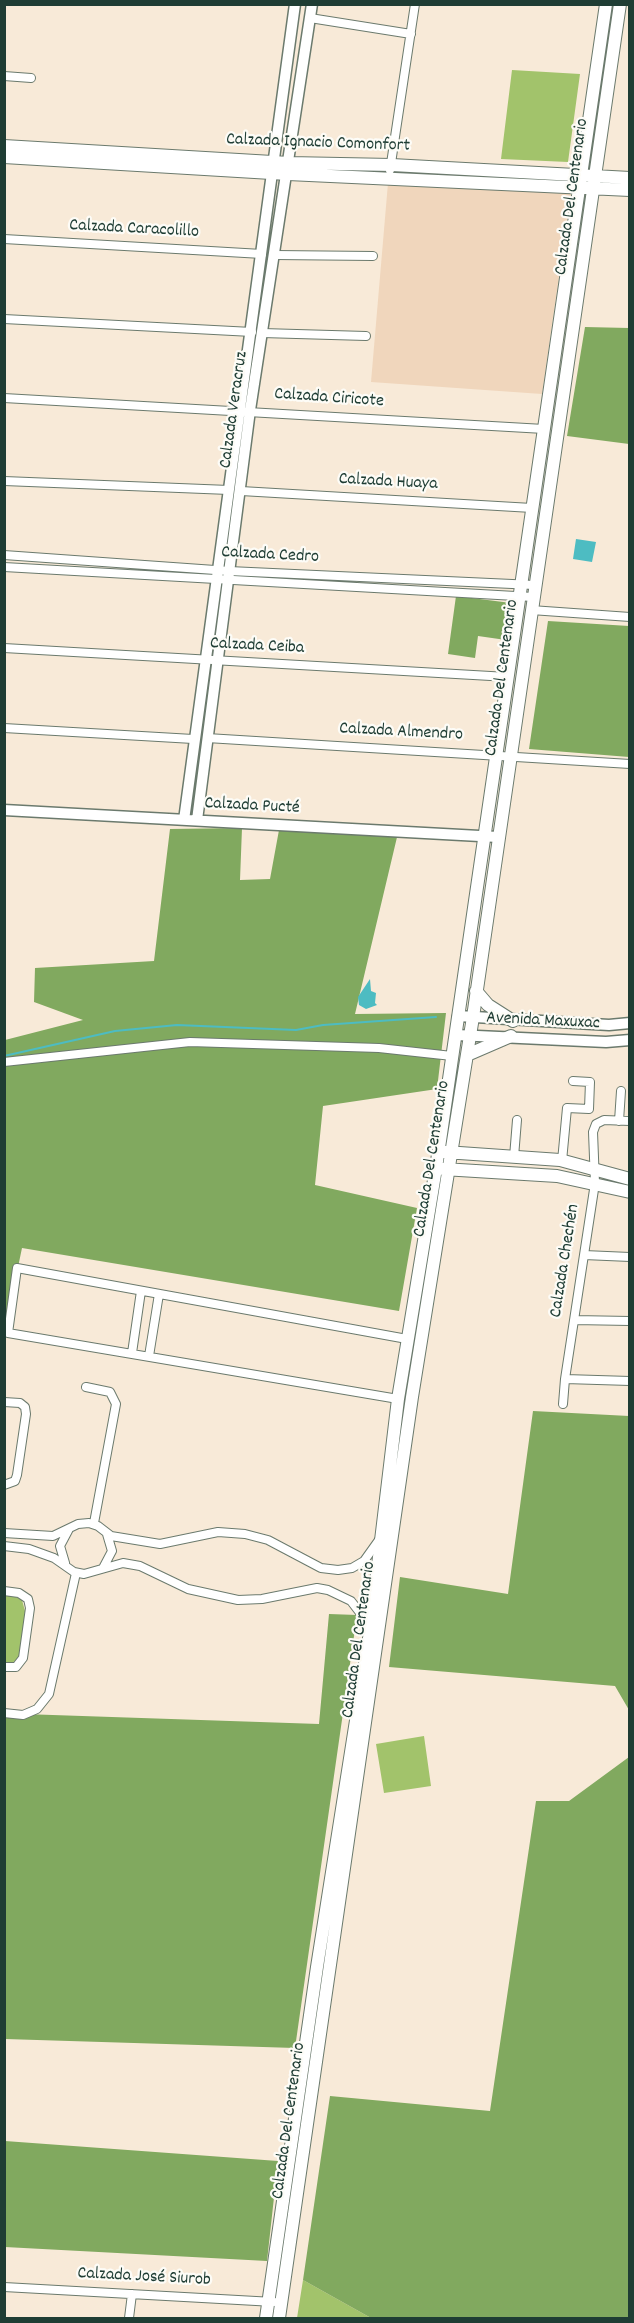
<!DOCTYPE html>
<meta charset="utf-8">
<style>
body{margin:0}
#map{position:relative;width:634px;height:2323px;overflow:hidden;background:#f8ead8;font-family:Dekko,sans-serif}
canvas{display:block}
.frame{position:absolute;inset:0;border:6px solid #1f3d34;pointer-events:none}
</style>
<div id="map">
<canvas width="634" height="2323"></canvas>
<div class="frame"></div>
</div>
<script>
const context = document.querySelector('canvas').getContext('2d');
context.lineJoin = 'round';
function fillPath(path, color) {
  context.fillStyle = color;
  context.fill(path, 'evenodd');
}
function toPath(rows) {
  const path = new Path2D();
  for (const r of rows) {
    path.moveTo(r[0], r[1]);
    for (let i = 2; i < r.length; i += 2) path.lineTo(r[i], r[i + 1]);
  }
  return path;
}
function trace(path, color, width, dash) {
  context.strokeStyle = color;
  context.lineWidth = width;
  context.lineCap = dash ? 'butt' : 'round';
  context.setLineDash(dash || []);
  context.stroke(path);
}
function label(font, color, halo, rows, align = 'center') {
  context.font = font + ' Dekko,sans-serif';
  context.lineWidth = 4.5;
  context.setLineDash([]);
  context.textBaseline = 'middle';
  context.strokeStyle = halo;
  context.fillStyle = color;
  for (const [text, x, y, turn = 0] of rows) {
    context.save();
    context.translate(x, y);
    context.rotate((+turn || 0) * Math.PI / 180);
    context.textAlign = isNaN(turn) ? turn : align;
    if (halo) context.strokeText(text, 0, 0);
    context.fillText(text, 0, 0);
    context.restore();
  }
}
const built = toPath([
 [388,183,571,193,542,394,371,382]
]);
const green = toPath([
 [512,70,580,74,568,162,501,159],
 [10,1594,22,1600,25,1611,21,1657,12,1663,5,1662,4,1595],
 [424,1736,431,1786,384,1793,376,1744],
 [303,2280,371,2318,297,2318]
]);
const forest = toPath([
 [585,327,629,328,629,444,567,436],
 [456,596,511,603,506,640,478,636,475,658,448,654],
 [548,621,629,626,629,757,529,749],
 [242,828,240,880,270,879,279,830,398,833,355,1014,446,1013,437,1089,323,1106,315,1185,417,1208,399,1311,22,1248,5,1329,5,1040,83,1020,34,1002,35,968,154,961,170,829],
 [533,1411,629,1416,629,1710,615,1686,389,1667,400,1577,508,1594],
 [329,1614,357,1615,295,2048,5,2039,5,1710,23,1714,319,1724],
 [629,1757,629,2318,371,2318,303,2280,330,2096,490,2111,536,1801,569,1801],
 [5,2141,278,2161,267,2261,5,2247]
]);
const water = toPath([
 [576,539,596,542,592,562,573,559],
 [370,979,371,991,376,993,375,1003,377,1005,366,1009,359,1005,358,997]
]);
const stream = toPath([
 [4,1056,115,1031,177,1025,296,1030,323,1025,436,1017]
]);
const minor = toPath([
 [310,18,411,34],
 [4,76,31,78],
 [390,170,415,4],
 [4,239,262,254],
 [275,255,373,256],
 [4,319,252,332],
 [262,333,366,336],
 [4,398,544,429],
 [4,481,229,490],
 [241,491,532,508],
 [4,555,229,571,534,585],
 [4,567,533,597],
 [531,610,630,617],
 [4,648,508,677],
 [4,728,193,739],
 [207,738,630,764],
 [4,1062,190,1042,379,1048,452,1056],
 [619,1121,621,1091],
 [514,1157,517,1120],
 [562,1161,567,1108,589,1109,590,1082,573,1081],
 [584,1255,630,1257],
 [574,1320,630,1321],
 [132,1353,141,1291],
 [149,1356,159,1294],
 [565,1379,630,1381],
 [86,1387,110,1392,116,1404,94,1523],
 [398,1399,8,1333,17,1268,407,1339],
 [4,1402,20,1403,25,1407,26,1414,17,1475,15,1481,4,1485],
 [563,1404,565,1379,595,1183,593,1132,596,1124,604,1120,630,1121],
 [4,1533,53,1536,78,1524,89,1523,98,1526,111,1536,160,1544,218,1532,245,1534,268,1540,321,1568,338,1570,352,1568,364,1561,379,1540],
 [4,1546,29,1549,54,1558,74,1572,84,1574,123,1563,140,1566,188,1589,238,1600,262,1599,317,1588,328,1590,351,1601,361,1614,370,1631],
 [65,1563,60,1546,69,1529],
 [103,1568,112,1551,107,1534],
 [4,1591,19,1593,28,1599,30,1608,23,1658,16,1667,4,1667],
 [4,1713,23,1715,37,1709,49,1694,76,1573],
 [4,2287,274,2302],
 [129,2318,132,2294]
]);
const tertiary = toPath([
 [4,810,498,837],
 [184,820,295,4],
 [197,820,250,410,312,4],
 [458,1016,609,1025,630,1023],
 [456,1035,606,1042,630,1040]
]);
const secondary = toPath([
 [4,146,289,163,392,165,630,178],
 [4,157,288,174,630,190],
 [476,991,488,1005,513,1021],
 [467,1055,511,1036],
 [445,1152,560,1160,630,1179],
 [443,1169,557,1176,630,1192],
 [266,2318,317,1967,370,1632,398,1399,436,1168,606,4],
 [279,2318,412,1397,473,1017,620,4]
]);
const streetNames = [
 ["Calzada Ignacio Comonfort",318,144,2],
 ["Calzada Del Centenario",573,197,-82],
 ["Calzada Caracolillo",134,230,3],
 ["Calzada Ciricote",329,399,4],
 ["Calzada Veracruz",235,410,-82],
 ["Calzada Huaya",388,483,3],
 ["Calzada Cedro",270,556,3],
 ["Calzada Ceiba",257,647,3],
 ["Calzada Del Centenario",503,678,-82],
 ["Calzada Almendro",401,733,3],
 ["Calzada Pucté",252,807,3],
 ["Avenida Maxuxac",543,1022,3],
 ["Calzada Del Centenario",433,1159,-81],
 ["Calzada Chechén",566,1261,-81],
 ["Calzada Del Centenario",360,1640,-82],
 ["Calzada Del Centenario",290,2121,-82],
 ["Calzada José Siurob",144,2278,3]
];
fillPath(built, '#f0d6bc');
fillPath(green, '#a2c36b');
fillPath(forest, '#81a95f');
fillPath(water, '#4dbcc2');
trace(stream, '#4dbcc2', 2);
trace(minor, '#6b7a6d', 10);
trace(tertiary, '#6b7a6d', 13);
trace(secondary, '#6b7a6d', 14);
trace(minor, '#fff', 8);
trace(tertiary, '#fff', 10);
trace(secondary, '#fff', 12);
label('18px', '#1f3d34', '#fdfcf7', streetNames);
</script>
